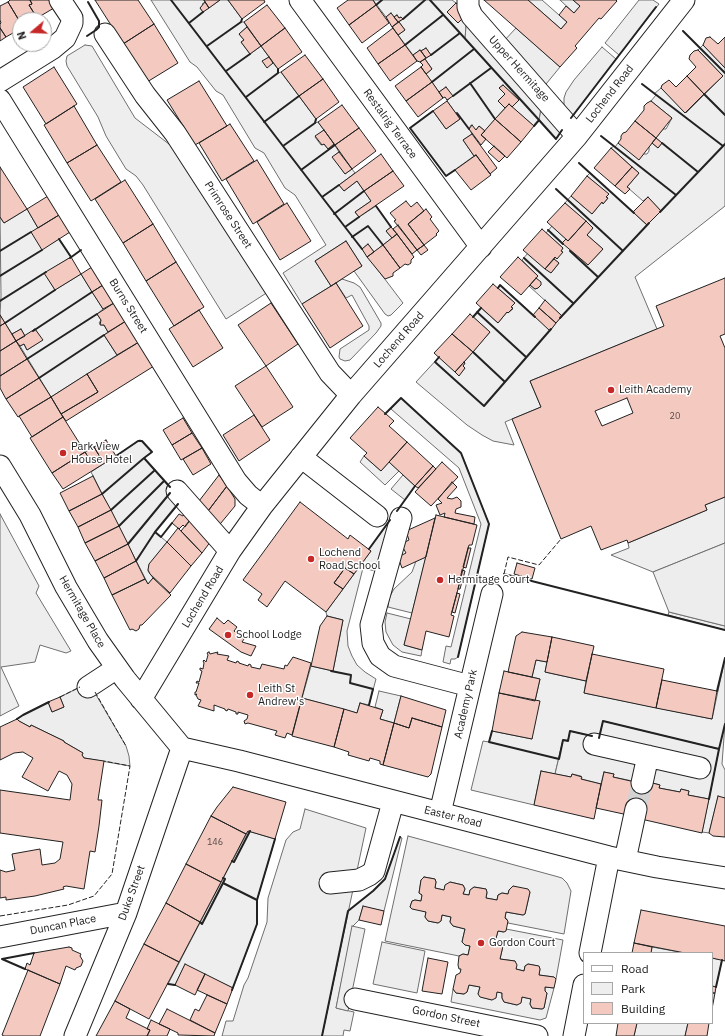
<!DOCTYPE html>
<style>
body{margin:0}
#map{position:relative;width:725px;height:1036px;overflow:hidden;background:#fff;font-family:"IBM Plex Sans",sans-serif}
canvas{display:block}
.legend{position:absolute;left:583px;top:952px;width:130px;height:72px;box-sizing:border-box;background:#fff;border:1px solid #a7a7a7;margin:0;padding:5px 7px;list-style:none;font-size:12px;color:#222}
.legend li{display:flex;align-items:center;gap:8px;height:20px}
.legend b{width:20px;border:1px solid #a7a7a7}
.north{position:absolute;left:12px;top:12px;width:40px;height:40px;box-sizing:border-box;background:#fff;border:1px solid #a7a7a7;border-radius:50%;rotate:251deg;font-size:11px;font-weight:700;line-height:16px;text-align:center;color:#222}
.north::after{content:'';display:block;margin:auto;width:14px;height:18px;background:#c62828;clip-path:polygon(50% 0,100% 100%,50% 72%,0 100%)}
</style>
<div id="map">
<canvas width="725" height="1036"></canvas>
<ul class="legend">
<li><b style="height:5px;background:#fff"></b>Road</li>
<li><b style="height:11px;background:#eee"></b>Park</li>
<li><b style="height:11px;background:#f3c9c0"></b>Building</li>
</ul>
<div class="north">N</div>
</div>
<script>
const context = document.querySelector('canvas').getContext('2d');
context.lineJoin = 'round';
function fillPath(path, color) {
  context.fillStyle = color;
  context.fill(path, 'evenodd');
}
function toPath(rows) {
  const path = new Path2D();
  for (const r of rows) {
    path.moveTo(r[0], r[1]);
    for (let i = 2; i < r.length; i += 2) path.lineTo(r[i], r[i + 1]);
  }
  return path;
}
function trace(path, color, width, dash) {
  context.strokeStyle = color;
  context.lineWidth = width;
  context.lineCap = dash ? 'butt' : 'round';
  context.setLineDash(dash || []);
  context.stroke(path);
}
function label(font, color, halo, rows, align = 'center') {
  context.font = font + ' "IBM Plex Sans",sans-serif';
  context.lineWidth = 3;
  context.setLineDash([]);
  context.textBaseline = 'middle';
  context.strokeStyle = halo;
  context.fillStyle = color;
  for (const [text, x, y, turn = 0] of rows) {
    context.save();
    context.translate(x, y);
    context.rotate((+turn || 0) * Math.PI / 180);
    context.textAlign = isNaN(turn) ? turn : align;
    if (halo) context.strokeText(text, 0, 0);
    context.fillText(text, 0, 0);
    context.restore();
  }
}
const green = toPath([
 [151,0,204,0,205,2,202,4,203,5,200,8,203,12,220,0,228,0,242,19,241,22,244,22,247,27,239,34,244,40,241,42,250,54,261,46,269,57,263,61,267,67,273,63,278,69,278,73,281,72,316,119,315,123,318,122,324,130,315,137,321,145,324,144,328,149,334,144,339,152,333,157,345,174,352,169,355,173,339,185,344,191,357,181,371,201,355,212,359,217,376,206,391,227,386,231,392,238,374,252,368,244,362,249,403,303,391,315,388,316,385,314,354,271,362,266,346,241,315,261,331,286,302,304,283,273,326,245,295,195,285,188,264,153,255,148,223,95,216,91,197,67,190,62,151,0],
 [373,0,452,0,456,3,447,12,458,23,467,14,465,39,539,120,542,101,565,127,556,139,539,121,534,126,512,107,519,100,503,85,499,88,505,94,498,101,505,108,485,131,479,126,476,130,471,125,469,129,472,134,463,140,474,156,446,176,410,128,433,111,446,129,460,119,447,101,452,96,446,87,439,92,426,74,432,69,425,59,431,55,426,48,421,51,420,50,413,55,398,35,405,30,399,22,403,19,401,17,399,18,397,15,394,17,391,13,386,17,373,0],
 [528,0,542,0,567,22,561,29,528,0],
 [560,0,573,0,580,6,574,13,560,0],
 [639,0,653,0,659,4,619,55,605,43,639,0],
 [85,45,92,46,135,118,178,151,268,292,226,319,143,185,136,176,126,169,106,136,98,117,67,66,66,61,67,56,85,45],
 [703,45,725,68,725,206,635,277,657,329,530,381,541,407,505,422,514,445,493,441,482,435,467,425,416,382,439,357,459,375,465,368,463,366,465,363,464,362,490,332,473,317,481,308,498,323,507,312,508,313,513,309,511,307,515,303,498,288,500,285,550,330,562,316,529,286,530,285,535,289,538,288,541,285,536,278,538,276,522,260,528,253,551,273,559,263,554,259,562,252,561,251,563,248,546,233,552,226,566,239,563,243,588,265,603,249,587,235,593,228,565,203,571,196,592,214,602,202,604,203,608,198,606,197,608,194,587,176,590,173,647,225,661,211,648,197,643,201,627,187,639,173,611,148,614,146,615,147,618,143,639,159,643,154,647,154,649,151,649,147,652,143,658,148,662,143,656,138,663,129,666,129,672,118,651,101,656,95,654,94,661,88,686,113,723,76,698,50,703,45],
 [602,47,616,59,569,121,564,109,564,98,566,92,574,80,602,47],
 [27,209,38,228,42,249,59,239,71,257,45,273,55,290,81,274,103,309,97,314,101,320,99,323,101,325,104,325,108,332,104,335,117,355,51,397,20,346,24,344,27,350,42,340,35,329,25,336,21,329,12,334,0,315,1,296,0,217,4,223,27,209],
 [342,279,354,283,360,287,381,323,381,326,376,333,350,360,345,361,340,359,339,357,340,349,369,330,369,326,352,295,346,298,336,283,342,279],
 [401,398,461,453,489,524,458,657,455,659,451,659,450,664,443,662,446,646,451,647,481,524,459,468,391,409,401,398],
 [140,440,152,452,144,458,178,497,178,504,155,532,167,542,149,565,148,571,153,578,148,584,91,472,140,440],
 [364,456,381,471,389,462,399,471,385,485,360,462,364,456],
 [403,475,415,486,405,500,391,489,403,475],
 [725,497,725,543,653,572,611,555,629,548,628,543,707,510,705,505,725,497],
 [0,514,39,586,36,593,71,651,66,653,40,645,35,662,1,667,19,706,0,716,0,514],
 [392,518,375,571,363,568,347,631,348,646,352,656,357,665,365,672,376,679,369,705,360,703,357,713,302,698,311,666,333,671,343,620,327,616,326,612,371,551,369,549,392,518],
 [426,557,412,613,388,607,389,598,394,589,412,572,416,561,426,557],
 [669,612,725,626,725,630,668,615,669,612],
 [387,613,411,619,404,645,422,650,421,656,402,652,393,645,386,632,385,622,387,613],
 [725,658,725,724,722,764,725,770,725,798,718,797,709,833,702,832,719,749,603,722,600,738,568,741,563,740,555,774,541,771,534,805,471,790,483,741,489,742,492,731,532,739,535,701,540,679,532,677,536,660,547,662,545,672,586,681,584,693,712,719,725,658],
 [379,691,401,696,394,723,380,719,383,710,375,707,379,691],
 [248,831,275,839,257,900,257,924,233,988,185,965,175,985,168,984,248,831],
 [408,836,555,876,562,878,567,883,571,891,564,934,508,923,507,919,505,918,506,912,523,915,525,914,530,892,513,886,509,890,508,894,502,893,498,895,497,900,486,898,487,893,486,889,474,887,470,890,469,895,463,894,465,889,463,885,450,882,444,890,435,888,436,882,435,879,424,877,421,880,419,893,422,895,421,901,415,900,412,901,410,907,426,912,425,917,428,921,438,923,441,921,442,915,451,917,450,922,453,926,465,929,462,942,465,945,470,946,468,955,463,954,459,956,385,941,408,836],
 [400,837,402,838,384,911,363,907,359,920,353,926,336,1008,354,1012,350,1031,344,1030,343,1036,322,1036,348,911,373,891,385,879,400,837],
 [506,929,563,940,556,979,554,977,539,975,540,969,538,966,528,964,525,966,524,971,516,969,515,961,500,959,503,946,502,943,495,942,498,931,504,932,506,929],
 [652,947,685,953,651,953,652,947],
 [712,958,722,960,716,987,712,986,712,958],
 [469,985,480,987,478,994,481,997,492,1000,497,992,502,993,502,998,504,1002,517,1005,521,1002,522,997,531,999,530,1004,532,1008,542,1009,544,1008,547,993,545,991,545,987,554,988,546,1018,540,1020,451,1002,453,989,456,993,464,994,467,992,469,985],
 [637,1023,688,1023,685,1036,634,1036,637,1023]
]);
const parking = toPath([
 [467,14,542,101,539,120,465,39,467,14],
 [516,28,560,67,542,89,503,42,516,28],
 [725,543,725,626,669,612,653,572,725,543],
 [84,685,92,688,126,746,129,756,130,766,84,758,82,755,83,753,64,742,64,741,31,725,30,727,19,721,17,719,23,715,48,702,52,712,64,707,60,697,84,685],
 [603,721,719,749,709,799,688,795,689,791,681,789,680,792,659,788,660,785,649,782,642,783,613,777,614,774,604,772,601,784,581,779,581,776,572,774,571,777,555,774,563,740,568,740,570,731,599,738,603,721],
 [305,809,366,828,322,1036,222,1036,226,1021,233,1021,244,985,248,978,267,922,268,898,286,840,293,832,300,829,305,809],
 [352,926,365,929,348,1011,336,1008,352,926],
 [382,942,425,951,417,993,373,984,382,942]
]);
const building = toPath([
 [10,0,30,0,32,4,29,5,37,18,34,20,20,20,20,22,8,2,10,0],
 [30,0,49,0,54,8,37,18,29,5,32,4,30,0],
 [95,0,138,0,154,24,123,44,95,0],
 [204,0,220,0,209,8,204,0],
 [228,0,264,0,265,2,242,19,228,0],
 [348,0,373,0,376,5,349,25,337,8,348,0],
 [484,0,528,0,561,29,567,22,559,15,566,6,574,13,580,6,573,0,616,0,617,1,601,19,599,18,575,46,577,48,560,67,484,0],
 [8,2,20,22,20,29,6,37,0,28,0,24,1,23,0,20,0,6,8,2],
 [205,2,209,8,203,12,200,8,205,2],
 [456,3,467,14,458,23,447,12,456,3],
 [267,5,285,28,261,46,244,22,267,5],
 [376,5,389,23,362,43,349,25,376,5],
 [391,13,398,22,392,27,386,17,391,13],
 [397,15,399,18,401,17,403,19,398,22,394,17,397,15],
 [399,22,405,30,398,35,392,27,399,22],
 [154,24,178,63,147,82,123,44,154,24],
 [247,27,261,46,250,54,241,42,244,40,239,34,247,27],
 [0,28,6,37,0,41,0,28],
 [285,28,302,52,278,69,261,46,285,28],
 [393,28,405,45,378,64,367,48,393,28],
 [710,37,718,44,725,37,725,68,703,45,706,38,710,37],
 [405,45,417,61,390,81,378,64,405,45],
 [426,48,431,55,426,58,421,51,426,48],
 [420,50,426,58,420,62,417,61,413,55,420,50],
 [698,50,723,76,704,94,687,76,696,67,689,59,690,55,694,51,698,50],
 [305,55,323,79,299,96,281,72,305,55],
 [269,57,273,63,267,68,262,61,269,57],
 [425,59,432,69,426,74,421,67,423,65,420,62,425,59],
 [54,67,77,104,46,124,23,87,54,67],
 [421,67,432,82,406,101,395,86,421,67],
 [687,76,704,94,685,113,661,88,662,85,669,80,676,87,687,76],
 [323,79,339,102,316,119,299,96,323,79],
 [199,81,227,126,195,145,167,100,199,81],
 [432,82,443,98,418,117,406,101,432,82],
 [503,85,519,100,512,107,509,104,505,108,498,101,505,94,499,88,503,85],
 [446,87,453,96,447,100,445,97,443,98,439,92,446,87],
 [447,101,460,119,446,129,433,111,447,101],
 [651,101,672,118,656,138,635,121,644,110,644,106,647,103,651,101],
 [509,104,534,126,521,142,495,119,509,104],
 [342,105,359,128,335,145,318,122,342,105],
 [74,106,97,145,67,163,44,125,74,106],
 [495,119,521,142,507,158,481,135,495,119],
 [635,121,656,138,639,160,618,143,621,139,621,136,623,133,626,132,635,121],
 [230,124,254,161,222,181,199,143,230,124],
 [472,125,476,130,479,126,485,131,481,135,486,139,481,145,469,129,472,125],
 [359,128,376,151,352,169,335,145,359,128],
 [324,130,334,144,328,149,324,144,322,145,315,136,324,130],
 [472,134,497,168,490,174,476,155,474,156,463,140,472,134],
 [656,138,662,143,658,148,652,143,656,138],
 [97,145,121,182,91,201,67,163,97,145],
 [494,146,505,156,499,162,488,152,494,146],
 [611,148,632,167,615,186,594,168,611,148],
 [339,152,352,169,345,174,332,157,339,152],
 [381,154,393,171,364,191,357,181,344,191,339,185,381,154],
 [476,155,491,175,471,190,455,170,476,155],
 [257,160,284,204,253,224,226,179,257,160],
 [0,167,27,209,4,223,0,217,0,167],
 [632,167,639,173,627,187,630,189,625,194,615,186,632,167],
 [393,171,404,186,359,217,355,212,371,201,364,191,393,171],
 [587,176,609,194,606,197,608,198,603,204,602,202,592,214,571,196,587,176],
 [125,180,153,224,123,243,95,199,125,180],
 [48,196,59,215,38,228,27,209,48,196],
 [648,197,661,211,647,225,633,212,648,197],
 [406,201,411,207,417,202,424,211,408,224,424,245,417,250,394,221,396,220,390,213,406,201],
 [287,203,311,241,280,260,257,222,287,203],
 [565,203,586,221,568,241,547,222,565,203],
 [426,209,432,217,430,219,439,231,436,234,437,235,424,245,408,224,426,209],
 [59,215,70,232,42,250,31,232,59,215],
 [586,221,593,228,587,235,603,249,588,265,562,243,566,239,568,241,586,221],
 [153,224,176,262,146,281,123,243,153,224],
 [398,225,417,250,412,254,393,229,398,225],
 [391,227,397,234,392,238,386,231,391,227],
 [542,229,563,248,561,251,563,252,557,259,555,257,545,269,523,250,542,229],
 [397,234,414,257,411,260,411,263,408,265,405,264,400,268,383,245,397,234],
 [346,241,362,266,331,286,315,261,346,241],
 [368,244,374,252,367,257,362,249,368,244],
 [383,245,400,268,393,273,393,276,385,279,367,257,383,245],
 [424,245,428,250,421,255,417,250,424,245],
 [71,257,81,274,55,290,44,273,71,257],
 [518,257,538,276,521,295,500,277,518,257],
 [554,259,559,263,551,273,545,269,554,259],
 [176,262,204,307,174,326,146,281,176,262],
 [92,267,103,285,92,292,81,274,92,267],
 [536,278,541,282,541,285,538,288,535,289,530,285,536,278],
 [725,278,725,334,720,336,725,348,725,497,705,505,707,510,628,543,627,540,601,550,591,526,561,539,512,419,541,407,530,381,664,326,656,306,725,278],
 [627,398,633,413,602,426,595,411,627,398],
 [336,283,363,326,330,348,302,304,336,283],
 [493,284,515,303,511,307,513,308,508,313,507,312,498,323,476,303,493,284],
 [103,285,114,303,103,309,92,292,103,285],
 [545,300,562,316,556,323,539,308,545,300],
 [114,303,126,321,108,332,104,325,100,325,101,320,97,314,114,303],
 [271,303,298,344,266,366,238,325,271,303],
 [539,308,556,323,550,331,533,315,539,308],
 [199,310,223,348,193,367,169,329,199,310],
 [470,314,490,332,473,352,452,334,470,314],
 [0,315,5,323,0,326,0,315],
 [126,321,139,342,117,355,104,335,126,321],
 [5,323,16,341,0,351,0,326,5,323],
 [21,329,25,336,16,341,12,334,21,329],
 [35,329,43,340,27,350,24,344,20,346,16,341,35,329],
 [452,334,473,352,455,372,434,353,452,334],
 [16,341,27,359,0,376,0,351,16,341],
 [139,342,154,366,66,421,61,414,98,392,87,374,139,342],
 [27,359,39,378,6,399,0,388,0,376,27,359],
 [464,362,465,363,463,366,465,368,459,376,455,372,464,362],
 [266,366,293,407,262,427,235,386,266,366],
 [87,374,98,392,61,414,51,397,87,374],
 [39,378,51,397,18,417,6,399,39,378],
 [51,397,63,417,32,437,19,416,51,397],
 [378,407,394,421,389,426,407,442,381,471,364,456,367,453,350,438,378,407],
 [254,415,270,440,239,461,223,435,254,415],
 [63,417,85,452,52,473,30,438,63,417],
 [183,418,192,433,172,445,163,430,183,418],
 [192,433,202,448,181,460,172,445,192,433],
 [106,440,116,456,63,489,52,473,85,452,91,462,100,457,94,447,106,440],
 [407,442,433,466,415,486,389,462,407,442],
 [94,447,100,457,91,462,85,452,94,447],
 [202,448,211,464,193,475,183,459,202,448],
 [442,462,458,477,431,506,415,492,442,462],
 [433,466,436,469,418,488,415,486,433,466],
 [219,475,227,486,205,515,196,505,219,475],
 [93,476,102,494,69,511,60,493,93,476],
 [452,482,457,487,447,498,452,499,457,497,461,501,461,507,456,509,455,513,475,517,474,524,444,517,445,513,440,515,436,505,442,503,438,499,452,482],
 [227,486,235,499,235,506,216,529,205,515,227,486],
 [102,494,111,510,78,527,69,511,102,494],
 [300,502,348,539,350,535,371,551,354,574,345,568,334,583,343,589,326,612,285,581,267,607,258,600,262,594,243,580,300,502],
 [111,510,119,526,85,543,78,527,111,510],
 [188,510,194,515,185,527,183,525,179,529,172,523,179,514,183,516,188,510],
 [194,515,214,537,202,553,181,531,194,515],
 [436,515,477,525,472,545,469,545,458,589,451,615,454,616,449,637,426,631,422,650,404,645,436,515],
 [435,518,426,557,402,568,398,557,406,553,401,544,409,540,406,531,435,518],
 [119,526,128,544,95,561,85,543,119,526],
 [178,528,202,553,191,566,167,542,178,528],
 [167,542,191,566,170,593,150,574,148,570,149,564,167,542],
 [128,544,136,561,104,578,95,561,128,544],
 [468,548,471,548,466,568,463,567,468,548],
 [136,561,145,579,112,595,104,578,136,561],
 [517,563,535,568,532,579,514,574,517,563],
 [345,568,354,574,343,589,334,583,345,568],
 [462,570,465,571,460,589,458,589,462,570],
 [153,578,171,595,142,625,140,625,139,629,136,631,132,629,130,630,112,595,145,579,148,584,153,578],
 [457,593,460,594,455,613,452,612,457,593],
 [327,616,343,620,333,671,311,666,320,626,327,616],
 [217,618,224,624,228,620,237,627,234,631,244,639,242,642,256,646,251,656,241,652,209,629,217,618],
 [522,632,552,637,547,662,536,660,532,677,508,672,516,636,522,632],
 [552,637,594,646,586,681,545,672,552,637],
 [209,652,210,654,218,652,217,654,229,656,227,660,236,663,237,661,239,662,239,663,248,666,249,664,251,665,251,667,260,669,262,664,284,669,285,665,287,666,293,657,311,663,292,735,287,733,285,738,275,735,277,731,248,723,245,724,244,721,247,719,248,715,238,712,238,714,236,714,236,712,228,709,227,711,225,710,225,709,214,705,214,711,198,706,201,700,198,699,196,695,197,694,195,695,195,692,196,692,199,683,196,683,197,681,199,682,202,671,200,670,200,668,203,669,204,663,203,661,204,660,206,662,208,655,207,653,209,652],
 [592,654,664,669,656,708,584,693,592,654],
 [504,671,540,679,535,701,499,693,504,671],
 [662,680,717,691,712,719,656,708,662,680],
 [499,693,540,701,532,739,492,731,499,693],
 [401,696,446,710,442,727,412,718,409,728,394,723,401,696],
 [60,697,64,707,52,712,48,702,60,697],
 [302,698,344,709,334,747,292,736,302,698],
 [360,703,383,710,380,719,394,723,383,765,380,764,380,761,370,758,369,761,348,755,349,752,334,747,344,709,357,713,360,703],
 [412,718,442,727,431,774,428,777,383,765,394,723,409,728,412,718],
 [17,719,19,721,30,727,31,725,64,741,64,742,83,753,82,755,84,758,104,761,98,800,102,800,99,826,95,852,90,851,84,889,66,886,63,887,64,889,35,896,6,900,6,897,0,898,0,870,6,872,15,870,12,854,40,849,42,865,55,863,60,859,63,842,0,833,0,790,70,800,72,784,67,775,59,771,48,791,22,777,33,758,23,752,14,753,0,760,0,727,17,719],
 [541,771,571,777,572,774,582,777,581,779,601,784,594,819,534,805,541,771],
 [604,772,614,774,613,777,635,782,628,815,596,808,604,772],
 [635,782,649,785,643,811,630,808,635,782],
 [649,782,660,785,659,788,680,792,681,789,689,791,688,795,709,799,702,833,641,819,649,782],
 [233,787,286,802,275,839,248,831,246,834,211,816,217,807,233,787],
 [718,796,725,798,725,837,713,836,709,833,718,796],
 [211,816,246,834,221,882,186,864,211,816],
 [186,864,221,882,200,922,166,903,186,864],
 [424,877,435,879,436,882,435,888,444,890,445,885,450,882,463,885,465,889,463,894,469,895,470,890,474,887,486,889,487,892,486,898,497,900,498,895,502,893,508,894,509,890,513,886,528,889,530,892,525,914,523,915,506,912,505,918,508,921,506,931,504,932,498,931,495,942,502,943,503,946,500,959,515,961,517,965,516,969,524,971,525,966,528,964,539,966,540,969,539,975,554,977,556,979,554,988,545,987,545,991,547,993,544,1008,542,1009,532,1008,530,1004,531,999,522,997,521,1003,517,1005,504,1002,502,998,502,993,497,992,496,998,492,1000,480,997,478,994,480,987,469,985,467,992,464,994,456,993,453,989,456,975,460,973,461,969,459,969,458,965,459,956,463,954,468,955,470,946,465,945,462,942,465,929,453,926,450,922,451,917,442,915,441,921,438,923,428,921,425,917,426,912,412,909,410,907,412,901,415,900,421,901,422,895,419,893,421,880,424,877],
 [166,903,200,922,179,962,144,944,166,903],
 [363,906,384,911,381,925,359,920,363,906],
 [641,910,725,926,725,961,712,958,712,953,685,953,634,943,641,910],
 [634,943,652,947,651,953,632,953,634,943],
 [144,944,179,962,149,1019,115,1001,144,944],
 [69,947,72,948,72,950,81,954,80,956,83,961,81,966,76,968,75,970,66,966,60,984,25,969,27,963,30,965,34,953,69,947],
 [428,958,448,962,442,994,422,991,428,958],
 [185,964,205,974,195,995,175,985,185,964],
 [28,970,60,984,40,1036,4,1036,2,1035,28,970],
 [205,974,233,988,227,1004,197,990,205,974],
 [712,986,716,987,715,993,712,993,712,986],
 [712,993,715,993,712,1009,712,993],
 [207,995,227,1004,215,1033,190,1020,195,1009,199,1011,207,995],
 [115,1001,130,1009,126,1018,150,1030,147,1036,96,1036,115,1001],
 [167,1009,215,1033,214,1036,178,1035,178,1033,159,1024,167,1009],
 [151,1020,170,1029,167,1036,147,1036,150,1030,147,1029,151,1020],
 [618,1023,637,1023,634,1036,616,1036,618,1023],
 [688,1023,709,1023,707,1036,685,1036,688,1023]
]);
const minorTunnel = toPath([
 [636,809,642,783]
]);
const minor = toPath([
 [300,0,481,247],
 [468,0,468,7,472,16,577,136],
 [105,34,145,95,175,133,330,373,351,395],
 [0,81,53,48,65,38,72,23,72,18,60,0],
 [0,100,236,481,248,495,262,506],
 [301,457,377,516],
 [0,466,30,515,66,587,98,641,125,679,182,748],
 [177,491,230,551],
 [401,518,371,625,373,643,380,656,394,666,470,686],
 [88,687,117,668],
 [141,699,230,551,262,506,351,395,577,136,684,0],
 [594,744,700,768],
 [182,748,239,761,609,857,657,867,725,878],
 [642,783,648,756],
 [440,813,492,594],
 [625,860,636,809],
 [330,883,359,880,369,875,374,871,393,802],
 [0,937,126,913],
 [590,953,609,857],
 [355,999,537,1036],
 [75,1036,126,913,182,748],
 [574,1036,584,985]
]);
const fence = toPath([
 [504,574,508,557,539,565,561,539],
 [95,692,126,746],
 [60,697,80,687],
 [0,916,68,905,94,896,112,874,130,766,104,761]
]);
const wall = toPath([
 [171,0,345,227],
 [430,0,539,120,534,126],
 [376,5,382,0],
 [403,19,425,0],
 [189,23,203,12],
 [683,31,725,73],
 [87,36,96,30,99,27,99,21,88,2],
 [405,45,443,15],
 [207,46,241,22,242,19],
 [431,55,460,33],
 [226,71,250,54],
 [432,82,474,49],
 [470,83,495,119],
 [642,84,723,146],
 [704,94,725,115],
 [453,96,491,68],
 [246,97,278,73,278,69],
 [433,111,410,128,446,176,455,170],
 [457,113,469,129],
 [571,118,656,7],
 [539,120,556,139,562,130],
 [264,122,299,96],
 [601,136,676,195],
 [662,143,698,172],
 [283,146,315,123,316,119],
 [579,163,634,213],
 [301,170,335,145],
 [556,189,623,251],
 [322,197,339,185],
 [376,206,391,227],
 [660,212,725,144],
 [334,214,364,191],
 [359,217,345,227,362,249],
 [548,230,563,244],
 [352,237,368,226,383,245],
 [59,239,71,257],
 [0,251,31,232],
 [570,251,598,277],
 [70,258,81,250],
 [524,258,573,303],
 [0,276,42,250],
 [498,288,500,285,535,317],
 [0,301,46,272],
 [477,312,526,357],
 [473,317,481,308],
 [560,318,649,223],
 [5,323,55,290],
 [33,331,92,292],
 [473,352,505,382],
 [439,357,435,362,484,406,551,329],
 [27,359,97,314],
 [39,378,104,335],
 [385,414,401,398,461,453,489,524,458,657],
 [116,456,138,441,142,441,152,452,144,458,170,487],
 [102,494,144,458],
 [111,510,155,470],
 [397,511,415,486],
 [172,523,161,537,155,532,178,504],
 [119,526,164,481],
 [128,544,170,493],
 [369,549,390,520],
 [136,561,155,532],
 [504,574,725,630],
 [331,671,351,675,350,683,373,689,369,705],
 [717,691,725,658],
 [17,719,23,715,49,702],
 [492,731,489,742,559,759,563,740,568,741,570,731,592,736],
 [599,738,603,721,719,749,725,724],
 [709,799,719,749],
 [232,861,234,862,250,831],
 [223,883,257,900],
 [200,922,202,924,223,883,225,879,223,878],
 [25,969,2,959,34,953],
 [168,984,175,985],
 [716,987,722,960],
 [232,990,257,924,257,900,275,839],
 [322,1036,348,911,373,891,385,879,400,837]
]);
const markers = [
 [611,390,4,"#c62828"],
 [63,453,4,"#c62828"],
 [311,559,4,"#c62828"],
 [440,580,4,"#c62828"],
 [228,635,4,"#c62828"],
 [250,695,4,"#c62828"],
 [481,943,4,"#c62828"]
];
const numberNames = [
 ["20",675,416],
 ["146",215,842]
];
const streetNames = [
 ["Upper Hermitage",519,69,48],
 ["Lochend Road",610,94,-52],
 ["Restalrig Terrace",390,124,54],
 ["Primrose Street",228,215,57],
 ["Burns Street",128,306,58],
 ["Lochend Road",399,340,-49],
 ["Lochend Road",203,597,-59],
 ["Hermitage Place",82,612,60],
 ["Academy Park",466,704,-77],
 ["Easter Road",453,817,14],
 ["Duke Street",132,893,-70],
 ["Duncan Place",63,925,-11],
 ["Gordon Street",446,1017,12]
];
const poiNames = [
 ["Leith Academy",619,390],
 ["Park View",71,447],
 ["House Hotel",71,460],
 ["Lochend",319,553],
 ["Road School",319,566],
 ["Hermitage Court",448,580],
 ["School Lodge",236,635],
 ["Leith St",258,689],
 ["Andrew's",258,702],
 ["Gordon Court",489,943]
];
fillPath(green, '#eee');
trace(green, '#6f6f6f', 1);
fillPath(parking, '#ededed');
trace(parking, '#6f6f6f', 1);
fillPath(building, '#f3c9c0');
trace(building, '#222', 1);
trace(minorTunnel, '#d3d3d3', 21, [21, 10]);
trace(minor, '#222', 23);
trace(minor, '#fff', 21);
trace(fence, '#222', 1, [5, 2]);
trace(wall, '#222', 2);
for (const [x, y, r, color] of markers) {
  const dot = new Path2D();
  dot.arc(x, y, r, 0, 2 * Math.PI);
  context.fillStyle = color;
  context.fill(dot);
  trace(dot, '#fff', 1.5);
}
label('9px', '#564c4a', null, numberNames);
label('11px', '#222', '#fff', streetNames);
label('11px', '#222', '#fff', poiNames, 'left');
</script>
